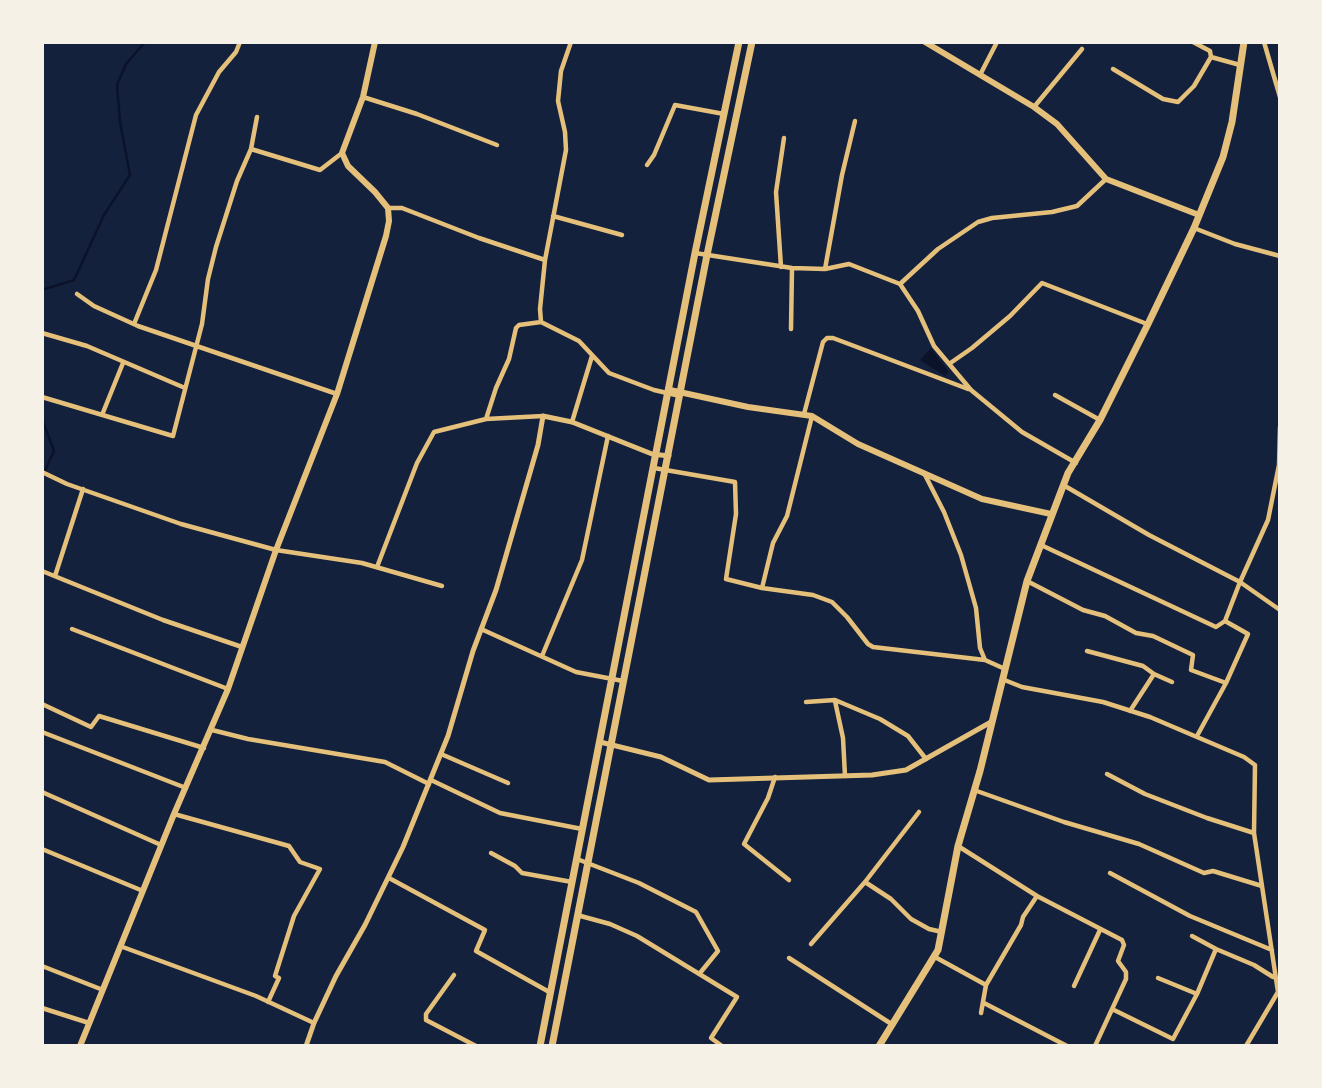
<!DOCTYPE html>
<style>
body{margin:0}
#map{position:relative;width:1322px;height:1088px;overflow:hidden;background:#14213d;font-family:Ubuntu,sans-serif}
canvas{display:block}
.frame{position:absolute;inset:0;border:44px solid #f6f1e7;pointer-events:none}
</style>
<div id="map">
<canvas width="1322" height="1088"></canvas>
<div class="frame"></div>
</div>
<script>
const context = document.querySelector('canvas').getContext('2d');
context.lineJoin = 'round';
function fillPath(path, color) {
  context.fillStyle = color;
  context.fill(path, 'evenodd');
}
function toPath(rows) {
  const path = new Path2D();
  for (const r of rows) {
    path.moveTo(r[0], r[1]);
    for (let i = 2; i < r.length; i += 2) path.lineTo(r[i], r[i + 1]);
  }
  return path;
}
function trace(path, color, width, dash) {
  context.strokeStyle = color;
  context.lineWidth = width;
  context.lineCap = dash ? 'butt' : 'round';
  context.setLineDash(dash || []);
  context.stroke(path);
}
const water = toPath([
 [931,348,949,372,945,376,920,360]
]);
const stream = toPath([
 [42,290,74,280,104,215,130,175,120,122,117,85,126,64,145,42],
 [42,419,54,451,42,477]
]);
const minor = toPath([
 [571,42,561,71,558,101,565,132,566,150,545,260,540,309,541,322,579,341,609,373,654,390,680,396],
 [1193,42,1210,51,1211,57,1240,65],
 [1264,42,1280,97],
 [1113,69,1163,99,1178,102,1194,86,1211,57],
 [980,75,997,42],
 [363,97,417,114,497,145],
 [1034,107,1082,49],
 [251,149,320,170,342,153],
 [647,165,654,155,675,105,724,114],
 [388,208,402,208,479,238,545,260],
 [553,216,622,235],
 [1194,228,1235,244,1280,256],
 [695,253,792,268,825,269,849,264,900,284,918,311,934,346,971,390,1022,432,1076,463],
 [781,267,776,192,784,138],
 [825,269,842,175,855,121],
 [900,284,938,249,978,222,992,218,1052,212,1077,206,1106,179],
 [77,294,94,306,138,326,337,394],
 [134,324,156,270,196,115,219,72,236,52,240,42],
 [791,329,792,268],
 [42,333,87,346,185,388],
 [949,364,972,348,1010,316,1042,283,1147,324],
 [1055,395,1100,420],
 [42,397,173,436,202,324,208,279,216,247,237,181,251,149,257,117],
 [804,414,823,342,827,338,833,338,968,389],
 [102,415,123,363],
 [486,419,496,388,509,359,516,328,519,325,541,322],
 [572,422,592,356],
 [654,468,735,482,736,514,726,579,762,588,813,595,832,602,847,617,868,644,873,647,985,660,1005,669],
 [42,472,67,484,181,524,276,550,362,563,442,586],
 [924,473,944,512,961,555,976,608,980,648,985,660],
 [1065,486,1149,535,1240,582,1268,520,1279,465,1280,427],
 [1041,545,1216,627,1225,621],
 [377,567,417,463,434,432,486,419,543,416],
 [42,571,163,620,242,647],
 [55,576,83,489],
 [1027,581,1083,610,1105,616,1136,633,1153,636,1193,655,1191,670,1226,683],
 [762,588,773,543,787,516,812,416],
 [72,629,228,689],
 [481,629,576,672,623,681],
 [1087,651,1143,666,1154,674,1130,711],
 [542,656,582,560,608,436],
 [1154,674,1172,682],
 [1002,679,1022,687,1103,702,1150,717,1244,757,1255,765,1254,833,1278,992,1246,1046],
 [835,701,843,738,845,776],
 [806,702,835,700,880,719,908,736,926,759],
 [42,704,91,727,99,716,204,748],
 [212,730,248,739,385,762,429,784],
 [42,732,186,788],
 [1197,736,1226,683,1248,634,1225,621,1240,582,1280,610],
 [441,754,508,783],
 [1107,774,1145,794,1207,818,1254,833],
 [775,777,768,798,744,844,789,880],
 [431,780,500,813,582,829],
 [974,790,1064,822,1139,844,1204,873,1213,871,1262,886],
 [42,792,161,845],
 [174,814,289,846,300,862,320,869,294,916,275,976,279,978,268,1002],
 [958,846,1037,896,1122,940,1124,945,1118,961,1126,972,1126,979,1095,1046],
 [42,849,143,891],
 [491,853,515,866,522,873,572,882],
 [577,859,639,883,696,912,718,951,700,973],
 [1110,873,1190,916,1272,950],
 [389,878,485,930,476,951,551,993],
 [865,882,891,899,911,919,929,929,942,932],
 [577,915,610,924,637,936,737,997,711,1038,722,1046],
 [1192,936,1216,949],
 [811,944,865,882,919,812],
 [120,946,256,996,314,1023],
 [935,957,986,985],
 [789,958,893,1025],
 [42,966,103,990],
 [454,975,426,1014,426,1020,476,1046],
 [1074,986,1100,930],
 [1197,994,1216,949,1254,965,1273,977],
 [984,1003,1067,1046],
 [42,1008,89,1023],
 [1112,1009,1173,1039,1197,994,1158,978],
 [981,1013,986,985,1021,925,1023,917,1037,896]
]);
const tertiary = toPath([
 [600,742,661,757,709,780,872,775,906,770,991,722],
 [306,1046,314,1023,336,976,365,925,403,847,448,736,473,651,496,590,538,445,543,416,572,422,652,454,669,456]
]);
const secondary = toPath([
 [925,42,1034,107,1057,124,1106,179,1199,215],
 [670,390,748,407,812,416,858,444,982,499,1051,514],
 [80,1046,174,814,228,689,276,550,337,394,386,236,389,221,388,208,375,192,348,166,342,153,363,97,375,42]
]);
const primary = toPath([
 [540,1046,695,253,739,42],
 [552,1046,707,255,752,42],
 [879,1046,938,950,958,846,980,771,1027,581,1068,473,1100,420,1148,324,1194,228,1223,157,1232,122,1244,42]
]);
fillPath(water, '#0b132b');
trace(stream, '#0b132b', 2.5);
trace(minor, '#e5c07b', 4.5);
trace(tertiary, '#e5c07b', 5);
trace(secondary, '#e5c07b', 6);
trace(primary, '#e5c07b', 7);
</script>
